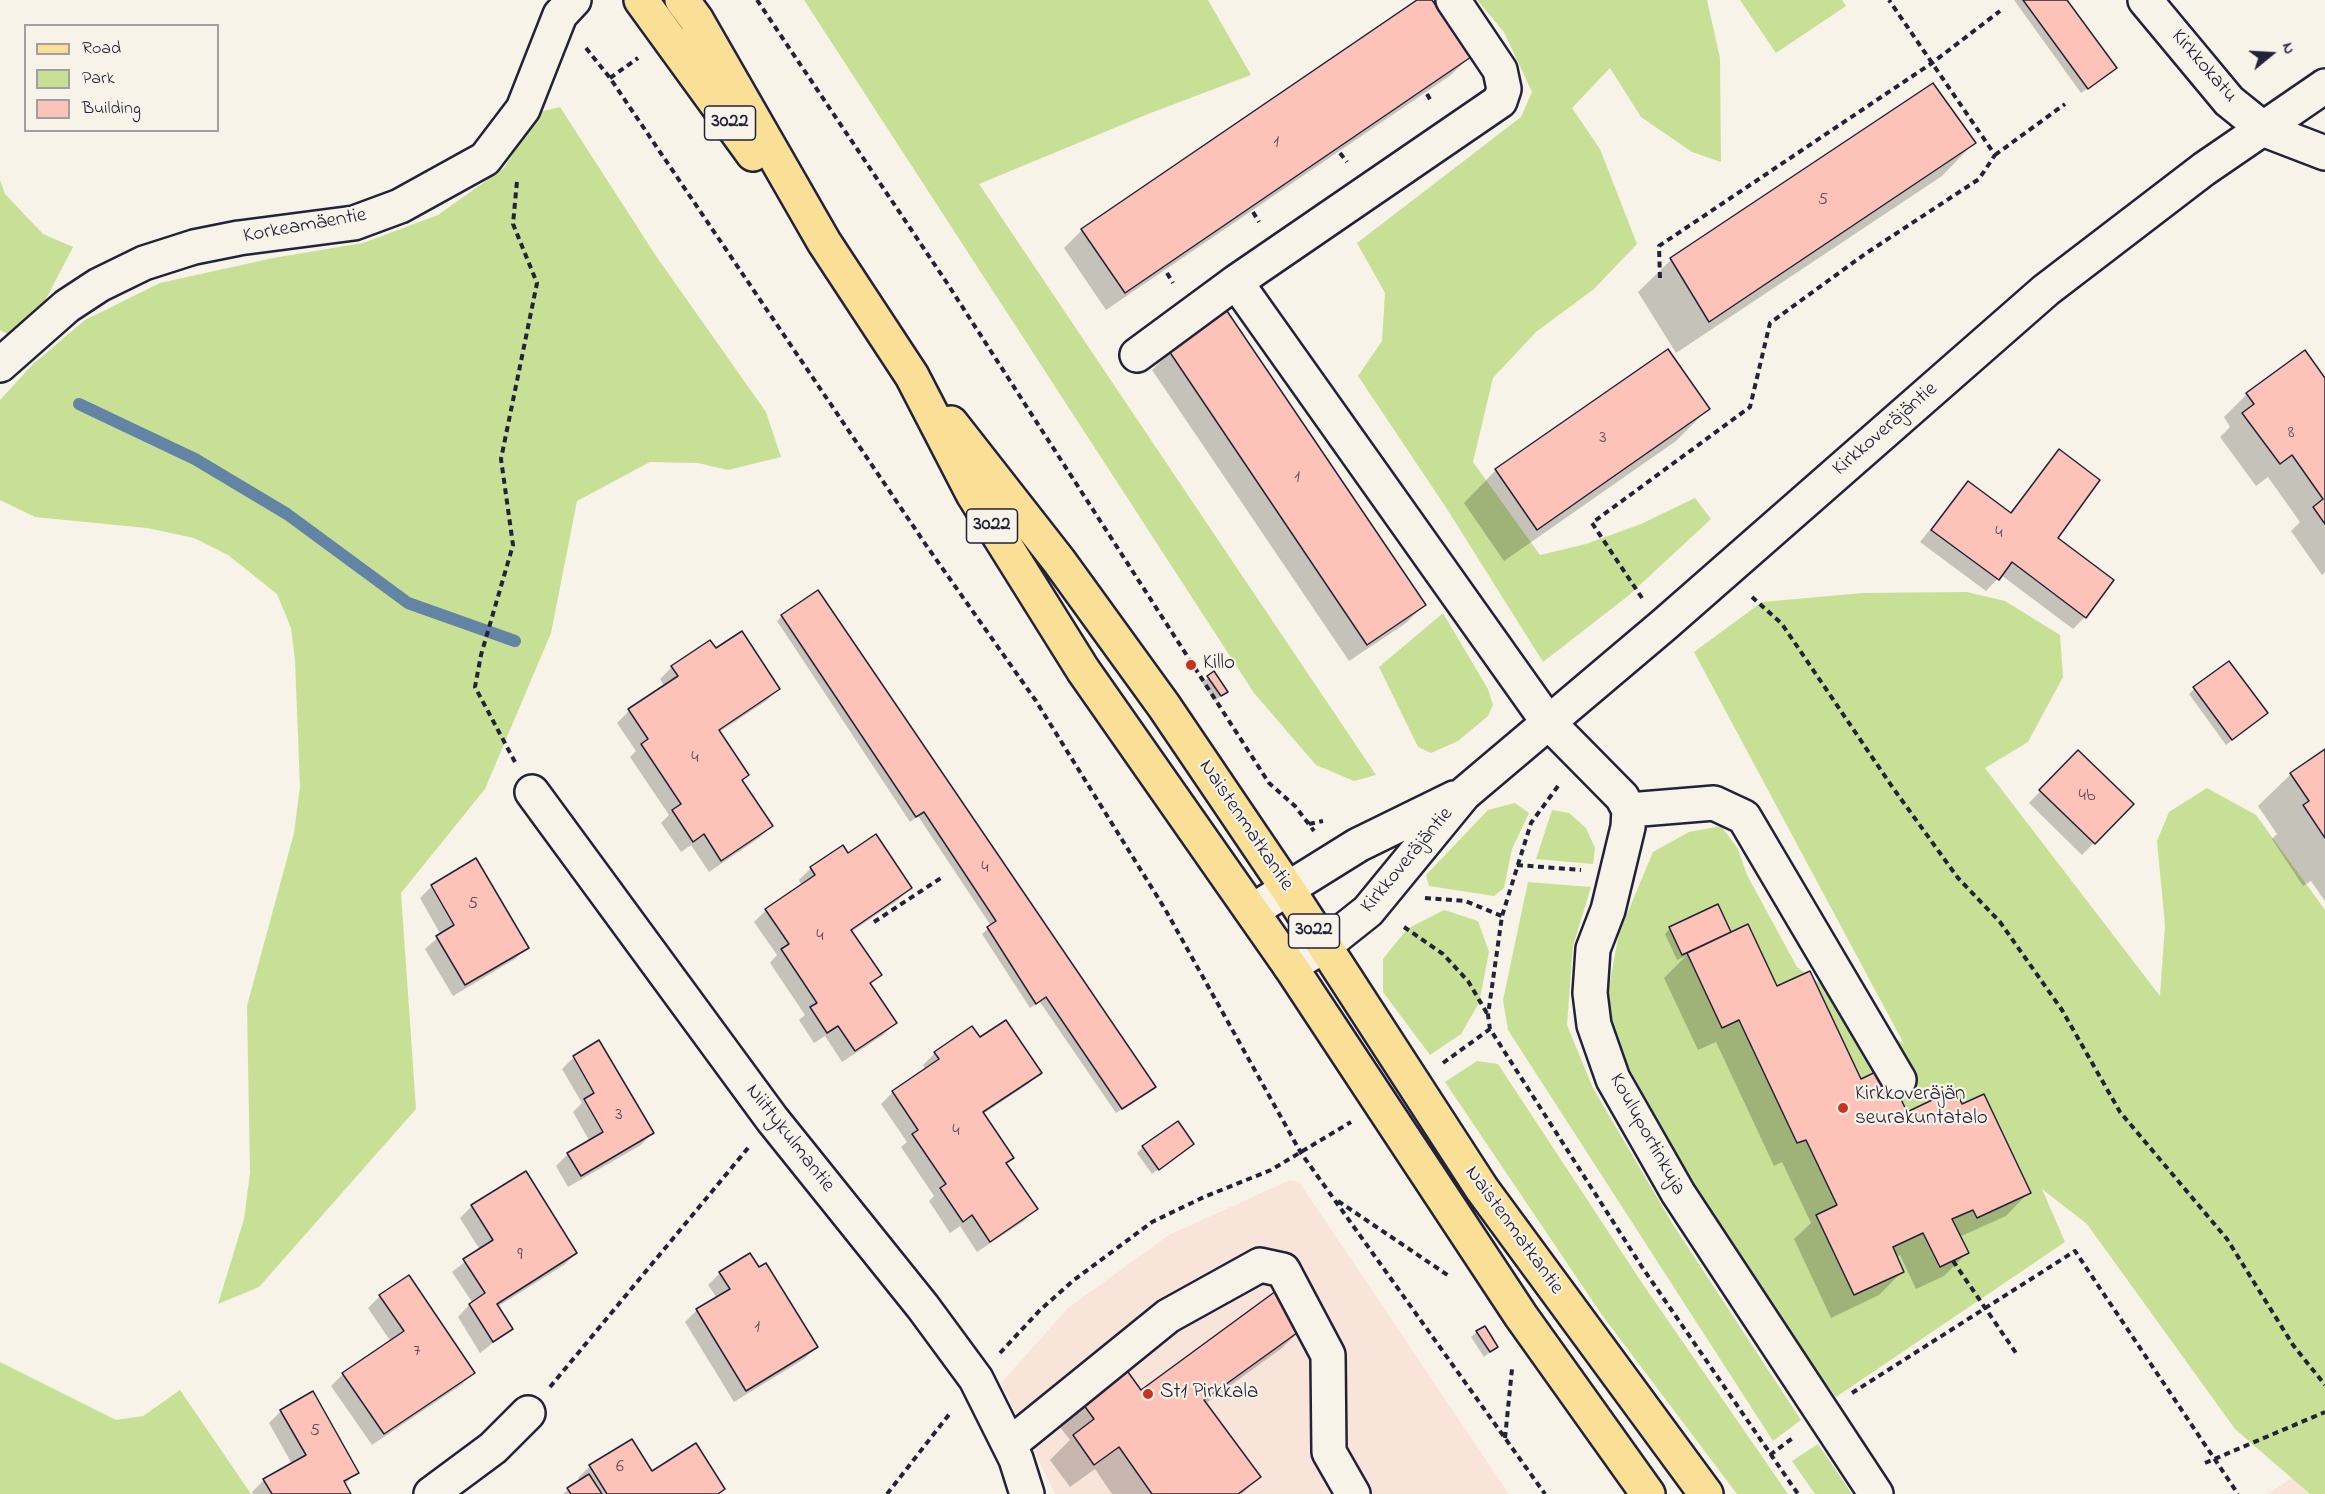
<!DOCTYPE html>
<meta charset="utf-8">
<style>
body{margin:0}
#map{position:relative;width:2325px;height:1494px;overflow:hidden;background:#f7f3e8;font-family:"Indie Flower",sans-serif}
canvas{display:block}
.legend{position:absolute;left:24px;top:24px;width:195px;height:108px;box-sizing:border-box;background:#f7f3e8;border:2px solid #a29fa3;margin:0;padding:8px 10px;list-style:none;font-size:18px;color:#22223b}
.legend li{display:flex;align-items:center;gap:12px;height:30px}
.legend b{width:30px;border:2px solid #a29fa3}
.north{position:absolute;left:2241px;top:24px;width:60px;height:60px;-webkit-text-stroke:4px #f7f3e8;paint-order:stroke;rotate:72deg;font-size:16px;font-weight:700;line-height:24px;text-align:center;color:#22223b}
.north::after{content:'';display:block;margin:auto;width:21px;height:27px;background:#22223b;clip-path:polygon(50% 0,100% 100%,50% 72%,0 100%)}
</style>
<div id="map">
<canvas width="2325" height="1494"></canvas>
<ul class="legend">
<li><b style="height:8px;background:#fadf96"></b>Road</li>
<li><b style="height:16px;background:#c7e096"></b>Park</li>
<li><b style="height:16px;background:#fdc2b8"></b>Building</li>
</ul>
<div class="north">N</div>
</div>
<script>
const context = document.querySelector('canvas').getContext('2d');
context.lineJoin = 'round';
function fillPath(path, color) {
  context.fillStyle = color;
  context.fill(path, 'evenodd');
}
function toPath(rows) {
  const path = new Path2D();
  for (const r of rows) {
    path.moveTo(r[0], r[1]);
    for (let i = 2; i < r.length; i += 2) path.lineTo(r[i], r[i + 1]);
  }
  return path;
}
function trace(path, color, width, dash) {
  context.strokeStyle = color;
  context.lineWidth = width;
  context.lineCap = dash ? 'butt' : 'round';
  context.setLineDash(dash || []);
  context.stroke(path);
}
function label(font, color, halo, rows, align = 'center') {
  context.font = font + ' "Indie Flower",sans-serif';
  context.lineWidth = 4.5;
  context.setLineDash([]);
  context.textBaseline = 'middle';
  context.strokeStyle = halo;
  context.fillStyle = color;
  for (const [text, x, y, turn = 0] of rows) {
    context.save();
    context.translate(x, y);
    context.rotate((+turn || 0) * Math.PI / 180);
    context.textAlign = isNaN(turn) ? turn : align;
    if (halo) context.strokeText(text, 0, 0);
    context.fillText(text, 0, 0);
    context.restore();
  }
}
const built = toPath([
 [1290,1180,1299,1182,1509,1494,1055,1494,1001,1383,1068,1308,1169,1235],
 [2292,1478,2310,1494,2268,1494]
]);
const green = toPath([
 [804,0,1208,0,1251,75,1148,114,979,184,1376,775,1354,781,1316,765,1254,693],
 [1477,0,1707,0,1720,58,1721,162,1692,152,1641,117,1610,68,1572,108,1600,149,1637,244,1594,289,1536,332,1493,378,1473,462,1540,555,1586,544,1641,524,1695,498,1711,519,1628,596,1543,662,1447,509,1358,376,1382,341,1385,293,1357,243,1521,117,1532,92,1504,32],
 [1740,0,1842,0,1846,6,1776,53],
 [560,107,656,256,766,412,781,457,728,470,698,463,650,462,577,501,551,633,485,789,401,893,416,1109,259,1287,218,1304,244,1219,250,1173,247,1006,294,833,300,787,295,660,291,628,277,594,228,555,194,538,147,528,35,517,0,500,0,400,33,364,85,320,160,283,273,258,363,243,438,215,504,168,539,112],
 [0,180,5,194,43,234,73,247,33,324,11,336,0,330],
 [1967,592,2005,601,2060,635,2063,677,2028,742,1985,768,2160,996,2165,925,2157,841,2169,812,2207,788,2256,815,2325,910,2325,1494,2310,1494,2235,1429,2087,1224,2042,1189,2065,1242,1836,1397,1734,1256,1620,1052,1607,998,1619,933,1653,852,1689,832,1721,826,1738,849,1747,875,1797,967,1904,1044,1694,652,1762,602,1863,593],
 [1443,613,1488,689,1493,705,1488,716,1458,741,1431,753,1418,747,1379,667],
 [1515,803,1529,813,1512,849,1504,888,1494,896,1429,886,1426,875,1488,810],
 [1552,810,1569,813,1586,828,1595,848,1593,864,1536,859],
 [1528,882,1591,887,1573,946,1567,1025,1593,1088,1672,1223,1801,1420,1773,1441,1508,1030,1503,1000],
 [1444,910,1478,921,1489,952,1479,1003,1461,1034,1430,1055,1383,992,1383,959,1407,929],
 [1477,1061,1498,1064,1642,1283,1788,1494,1737,1494,1602,1315,1445,1082],
 [0,1362,116,1420,143,1416,180,1390,251,1494,0,1494],
 [1818,1444,1852,1494,1815,1494,1792,1461]
]);
const shadow = toPath([
 [1420,0,1431,0,1469,57,1451,75,1106,310,1064,248,1082,230],
 [2014,0,2065,0,2109,73,2081,93],
 [1932,85,1974,143,1942,176,1676,353,1638,292,1671,260],
 [1227,313,1424,605,1406,623,1349,661,1152,370,1170,352],
 [1668,351,1708,409,1676,441,1504,561,1464,503,1496,470],
 [2325,381,2325,572,2322,575,2291,531,2300,522,2268,477,2256,486,2220,437,2230,427,2224,417,2247,394],
 [2059,451,2056,538,2085,617,2073,629,2001,575,1986,591,1920,542,1968,483,2009,514],
 [782,616,1154,1087,1148,1092,1116,1113,1040,1002,1030,1008,982,934,991,926,918,816,910,822,777,621],
 [715,650,778,689,766,701,719,732,747,775,741,781,771,826,759,838,709,872,691,845,681,852,661,823,669,815,630,757,636,751,617,723,629,711,665,687,660,679,672,667],
 [1214,673,1226,692,1215,701,1202,683],
 [2194,689,2266,713,2226,745,2189,694],
 [2325,751,2325,901,2311,881,2303,886,2272,839,2277,834,2258,806,2291,774],
 [2078,752,2132,804,2082,855,2029,803],
 [842,847,848,855,910,888,898,900,851,932,880,975,870,985,895,1023,883,1035,842,1062,825,1036,814,1043,799,1020,805,1015,770,963,777,955,754,922,766,910,802,886,799,880,811,868],
 [432,886,527,947,515,959,453,996,425,949,441,935,420,898],
 [1670,928,1729,932,1724,937,1777,988,1860,1081,1906,1114,1962,1106,2029,1192,2006,1216,1959,1237,1967,1253,1944,1276,1916,1289,1900,1255,1896,1257,1903,1271,1879,1295,1831,1318,1794,1239,1811,1223,1782,1162,1774,1166,1716,1042,1698,1050,1664,978,1686,956,1677,960,1665,934],
 [972,1028,979,1039,1040,1072,1028,1084,983,1114,1012,1157,1005,1164,1036,1209,1024,1221,977,1252,960,1226,950,1233,929,1201,934,1196,901,1147,907,1142,881,1104,893,1092,926,1070,923,1065,935,1053],
 [574,1057,652,1133,641,1145,568,1187,556,1166,568,1154,590,1142,573,1112,582,1103,562,1069],
 [1192,1144,1152,1174,1137,1153,1143,1147],
 [472,1206,576,1253,564,1265,497,1307,511,1329,480,1353,458,1317,472,1302,452,1272,480,1250,460,1218],
 [720,1273,816,1347,804,1359,734,1402,685,1322,697,1310,717,1298,708,1285],
 [380,1296,473,1373,461,1385,372,1445,331,1386,343,1374,391,1342,368,1308],
 [1306,1325,1282,1348,1205,1404,1259,1477,1242,1494,1112,1494,1095,1469,1070,1487,1050,1460,1070,1440,1056,1422,1079,1398,1141,1392],
 [1477,1332,1496,1347,1484,1357,1471,1337],
 [281,1411,357,1472,344,1485,349,1494,253,1494,252,1492,264,1480,292,1464,269,1423],
 [590,1466,651,1473,723,1489,718,1494,563,1494,580,1481,578,1478]
]);
const stream = toPath([
 [79,404,195,459,287,514,408,603,515,641]
]);
const building = toPath([
 [1417,0,1432,0,1471,57,1125,293,1081,229,1417,0],
 [2023,0,2067,0,2117,68,2088,89,2023,0],
 [1933,83,1976,143,1709,322,1670,258,1933,83],
 [1227,311,1426,605,1367,645,1169,351,1227,311],
 [1668,349,1710,409,1537,530,1495,469,1668,349],
 [2305,350,2325,378,2325,524,2313,507,2323,499,2292,455,2280,464,2242,413,2254,404,2246,393,2305,350],
 [2059,449,2100,480,2058,538,2114,580,2086,618,2012,562,1999,580,1931,530,1968,481,2011,513,2059,449],
 [818,590,1156,1087,1122,1109,1046,997,1036,1004,987,927,996,921,924,812,916,817,781,615,818,590],
 [742,631,780,689,719,730,749,775,742,780,773,826,721,861,704,834,693,842,672,810,681,804,641,744,648,739,628,709,678,676,671,666,710,640,716,648,742,631],
 [2229,661,2268,713,2232,740,2193,687,2229,661],
 [1214,671,1228,692,1221,696,1207,676,1214,671],
 [2325,749,2325,838,2303,805,2309,801,2290,773,2325,749],
 [2078,750,2134,804,2095,844,2039,790,2078,750],
 [876,834,912,888,851,930,882,975,870,983,897,1023,855,1051,838,1026,827,1033,810,1007,817,1003,781,949,789,944,765,909,815,875,810,867,843,845,848,853,876,834],
 [476,858,529,948,465,985,436,936,454,925,431,885,476,858],
 [1718,904,1731,932,1682,955,1669,927,1718,904],
 [1748,924,1777,986,1810,971,1861,1079,1886,1067,1907,1112,1955,1089,1962,1104,1984,1094,2031,1193,1977,1218,1973,1210,1952,1219,1969,1253,1940,1267,1923,1233,1893,1247,1904,1272,1854,1295,1816,1215,1837,1205,1806,1140,1797,1143,1739,1020,1722,1028,1687,953,1748,924],
 [1006,1020,1042,1073,983,1112,1014,1158,1006,1163,1038,1209,990,1242,972,1215,963,1222,940,1188,946,1184,912,1134,918,1130,892,1091,939,1059,934,1052,972,1026,980,1037,1006,1020],
 [599,1040,654,1133,581,1176,567,1153,603,1132,584,1099,594,1093,573,1056,599,1040],
 [1178,1121,1194,1144,1159,1170,1142,1146,1178,1121],
 [526,1171,577,1253,497,1304,513,1329,493,1342,469,1304,485,1293,463,1259,493,1240,471,1205,526,1171],
 [750,1253,759,1267,766,1263,818,1347,746,1391,696,1309,730,1289,719,1272,750,1253],
 [409,1275,475,1373,384,1434,342,1373,404,1331,379,1295,409,1275],
 [1280,1288,1308,1325,1204,1400,1261,1477,1238,1494,1152,1494,1119,1447,1094,1465,1073,1435,1094,1419,1078,1397,1123,1365,1141,1390,1280,1288],
 [1485,1326,1498,1347,1490,1352,1476,1331,1485,1326],
 [313,1391,359,1473,344,1481,351,1494,272,1494,263,1479,306,1455,280,1410,313,1391],
 [632,1439,652,1471,696,1443,725,1489,718,1494,607,1494,589,1465,632,1439],
 [589,1474,602,1494,571,1494,567,1488,589,1474]
]);
const path = toPath([
 [757,0,947,283,1269,783,1295,806,1314,831],
 [586,48,610,78,926,545,1036,701,1165,909,1301,1153,1545,1494],
 [610,78,638,58],
 [1427,94,1432,103],
 [1340,153,1347,162],
 [1995,155,2065,104],
 [1253,212,1259,222],
 [1167,273,1173,283],
 [1660,278,1659,246,1932,63,2000,11],
 [1752,597,1782,624,1893,788,1958,878,2000,922,2062,1010,2120,1112,2227,1239,2293,1345,2325,1385],
 [1642,598,1592,523,1750,407,1770,323,1865,254,1979,179,1995,155,1889,0],
 [515,762,475,687,481,655,513,545,501,459,537,283,513,224,517,181],
 [1558,786,1531,823,1502,916,1488,1015,1490,1029,1642,1267,1798,1494],
 [1309,824,1323,821],
 [1517,865,1581,870],
 [1425,898,1465,901,1502,916],
 [874,922,944,876],
 [1404,927,1443,954,1468,981,1488,1015],
 [1443,1063,1490,1029],
 [1338,1201,1449,1276],
 [1953,1261,2016,1353],
 [1000,1353,1040,1310,1074,1280,1152,1222,1204,1197,1271,1170,1351,1122],
 [550,1387,748,1148],
 [1852,1393,2075,1251,2238,1494],
 [1505,1438,1512,1369],
 [1770,1455,1794,1437],
 [2205,1463,2325,1412],
 [887,1494,951,1412]
]);
const minor = toPath([
 [2145,0,2229,101,2265,130,2325,153],
 [1236,282,1548,722,1622,797,1629,810,1628,827,1608,910,1593,949,1590,993,1594,1025,1613,1079,1678,1193,1876,1494],
 [1137,355,1236,282,1500,101,1504,89,1500,70,1453,0],
 [0,365,67,306,99,285,144,263,194,247,239,238,354,223,400,206,485,159,523,109,560,15,574,0],
 [532,792,772,1119,923,1307,976,1379,1016,1459,1027,1494],
 [1629,810,1714,803,1744,817,1899,1080],
 [1252,911,1358,845,1454,798],
 [1290,966,1324,946,1368,911,1464,794,1665,624,2046,290,2204,169,2325,86],
 [1009,1445,1168,1316,1260,1265,1283,1270,1328,1355,1329,1452,1353,1494],
 [431,1494,493,1448,528,1413]
]);
const major = toPath([
 [641,0,753,154],
 [682,0,696,19,824,242,912,376,973,494,1083,670,1290,966,1521,1316,1648,1494],
 [951,423,1059,561,1164,706,1287,888,1482,1189,1706,1494]
]);
const markers = [
 [1191,665,6,"#c8321e"],
 [1843,1108,6,"#c8321e"],
 [1148,1394,6,"#c8321e"]
];
const numberNames = [
 ["1",1276,143],
 ["5",1823,201],
 ["8",2291,434],
 ["3",1603,439],
 ["1",1297,478],
 ["4",1999,534],
 ["4",695,759],
 ["4b",2087,797],
 ["4",985,869],
 ["5",473,905],
 ["4",820,937],
 ["3",619,1116],
 ["4",956,1132],
 ["9",520,1256],
 ["1",757,1328],
 ["7",417,1352],
 ["5",315,1432],
 ["6",620,1468]
];
const shields = [
 [730,123,51],
 [992,526,51],
 [1314,931,51]
];
const shieldNames = [
 ["3022",730,123],
 ["3022",992,526],
 ["3022",1314,931]
];
const streetNames = [
 ["Kirkkokatu",2203,67,49],
 ["Korkeamäentie",305,227,-10],
 ["Kirkkoveräjäntie",1886,430,-41],
 ["Naistenmatkantie",1245,826,56],
 ["Kirkkoveräjäntie",1408,861,-50],
 ["Kouluportinkuja",1646,1135,61],
 ["Niittykulmantie",789,1139,52],
 ["Naistenmatkantie",1513,1231,54]
];
const poiNames = [
 ["Killo",1203,665],
 ["Kirkkoveräjän",1855,1096],
 ["seurakuntatalo",1855,1120],
 ["St1 Pirkkala",1160,1394]
];
fillPath(built, '#f9e4da');
fillPath(green, '#c7e096');
fillPath(shadow, '#0003');
trace(stream, '#6384a5', 12);
fillPath(building, '#fdc2b8');
trace(building, '#22223b', 1.5);
trace(minor, '#22223b', 38);
trace(major, '#22223b', 38);
trace(path, '#22223b', 4, [6, 4.5]);
trace(minor, '#f7f3e8', 33);
trace(major, '#fadf96', 33);
for (const [x, y, r, color] of markers) {
  const dot = new Path2D();
  dot.arc(x, y, r, 0, 2 * Math.PI);
  context.fillStyle = color;
  context.fill(dot);
  trace(dot, '#f7f3e8', 2);
}
label('18px', '#594a5a', null, numberNames);
for (const [x, y, w] of shields) {
  const box = new Path2D();
  box.roundRect(x - w / 2, y - 17, w, 34, 4.5);
  context.fillStyle = '#f7f3e8';
  context.fill(box);
  trace(box, '#22223b', 1.5);
}
label('bold 20px', '#22223b', null, shieldNames);
label('21px', '#22223b', '#f7f3e8', streetNames);
label('21px', '#22223b', '#f7f3e8', poiNames, 'left');
</script>
